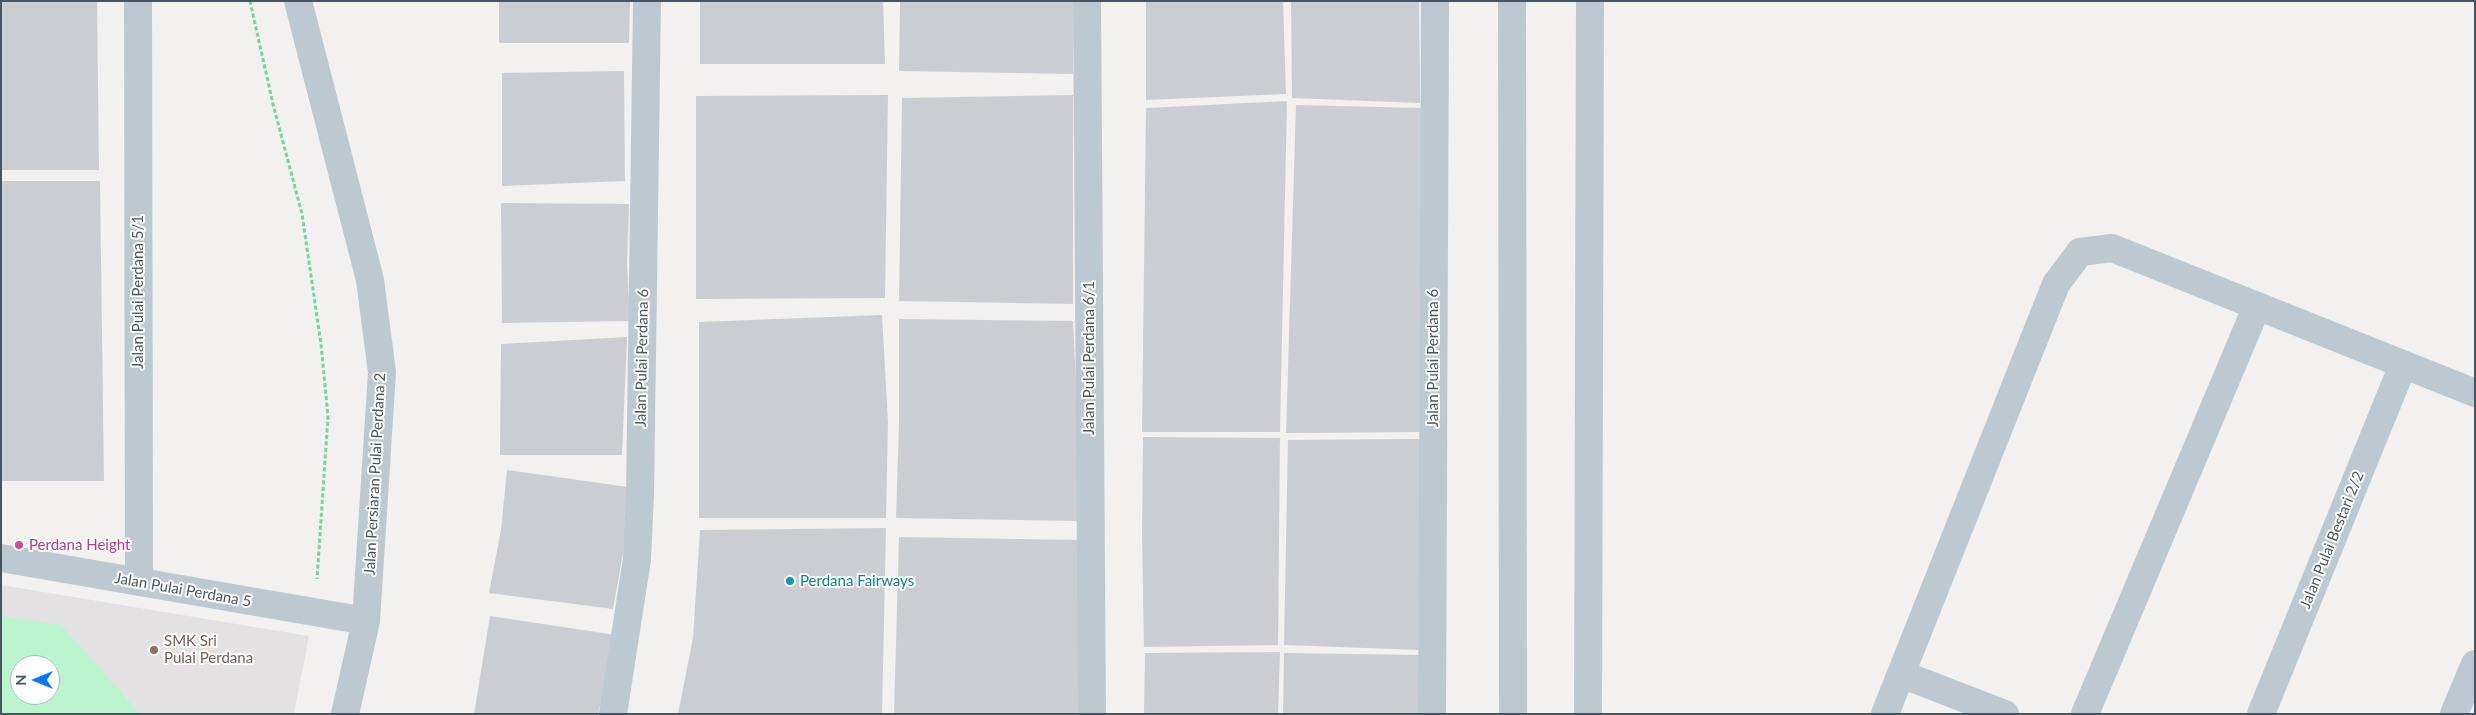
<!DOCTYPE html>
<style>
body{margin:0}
#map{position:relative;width:2476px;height:715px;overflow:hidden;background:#f3f0f0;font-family:Lato,sans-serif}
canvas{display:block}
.frame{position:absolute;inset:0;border:2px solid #465560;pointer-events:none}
.north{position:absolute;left:10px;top:655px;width:50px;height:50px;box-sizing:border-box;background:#fff;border:1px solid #b5bbbf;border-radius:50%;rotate:270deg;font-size:14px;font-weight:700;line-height:20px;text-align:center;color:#465560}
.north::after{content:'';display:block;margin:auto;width:18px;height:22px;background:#0379fa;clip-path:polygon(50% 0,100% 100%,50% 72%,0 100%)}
</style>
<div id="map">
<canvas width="2476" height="715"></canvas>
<div class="frame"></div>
<div class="north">N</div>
</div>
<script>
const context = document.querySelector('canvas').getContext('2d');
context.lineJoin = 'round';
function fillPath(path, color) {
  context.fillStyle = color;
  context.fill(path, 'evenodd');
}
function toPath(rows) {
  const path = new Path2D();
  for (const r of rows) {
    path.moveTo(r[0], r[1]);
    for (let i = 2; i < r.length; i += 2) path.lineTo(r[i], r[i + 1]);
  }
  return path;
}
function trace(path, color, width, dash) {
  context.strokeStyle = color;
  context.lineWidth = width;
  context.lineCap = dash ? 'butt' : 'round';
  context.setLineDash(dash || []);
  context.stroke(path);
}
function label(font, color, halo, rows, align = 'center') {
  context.font = font + ' Lato,sans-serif';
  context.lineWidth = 4;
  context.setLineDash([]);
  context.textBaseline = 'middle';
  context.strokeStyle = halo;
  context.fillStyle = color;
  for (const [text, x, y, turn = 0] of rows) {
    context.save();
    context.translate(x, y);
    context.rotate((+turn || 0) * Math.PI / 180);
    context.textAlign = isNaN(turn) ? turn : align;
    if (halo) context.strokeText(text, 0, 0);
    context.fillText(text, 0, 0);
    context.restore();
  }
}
const education = toPath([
 [1,585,309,636,294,714,1,714],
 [20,665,50,665,50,695,20,695]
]);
const green = toPath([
 [1,616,61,625,140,714,1,714],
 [20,665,50,665,50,695,20,695]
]);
const building = toPath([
 [1,1,97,1,99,170,1,170],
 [499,1,630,1,629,43,499,43],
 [700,1,883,1,885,64,700,64],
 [900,1,1073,1,1073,74,899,71],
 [1146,1,1283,1,1286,94,1146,100],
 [1291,1,1419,1,1420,103,1292,98],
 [624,71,625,181,502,186,502,73],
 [888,95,885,298,696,299,696,96],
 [1073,95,1073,304,899,301,902,98],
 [1287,101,1280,432,1142,432,1146,108],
 [1296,105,1421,108,1420,432,1286,433],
 [1,181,100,181,104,481,1,481],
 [501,203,629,204,627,262,630,321,502,323],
 [882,315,888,422,886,518,699,518,699,322],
 [899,319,1073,321,1078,422,1078,521,896,518,899,423],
 [627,337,622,455,500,455,501,344],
 [1143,437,1280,438,1278,645,1144,647,1142,536],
 [1422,439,1420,650,1284,645,1288,440],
 [507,470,628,487,624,548,613,609,489,593,501,530],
 [886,528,882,714,678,714,693,638,700,530],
 [899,537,1078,540,1078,714,894,714],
 [490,616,616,635,598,714,474,714],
 [1280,652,1278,714,1144,714,1145,653],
 [1284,653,1424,655,1423,714,1283,714]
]);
const path = toPath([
 [250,1,273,104,302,214,321,344,328,417,317,579]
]);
const minor = toPath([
 [138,1,139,582],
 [298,1,370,280,382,372,366,621,345,714],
 [1087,1,1092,714],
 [1512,1,1513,714],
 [1,558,366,621],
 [1901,674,2005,714],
 [613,714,637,559,640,494,647,1],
 [1432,714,1435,1],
 [1588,714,1590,1],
 [1885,714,2056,284,2080,252,2112,248,2475,393],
 [2085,714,2257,306],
 [2261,714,2403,365],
 [2454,714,2475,664]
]);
const markers = [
 [19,545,5,"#d1479c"],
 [790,581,5,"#0f9aa8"],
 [154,650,5,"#8d6e63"]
];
const streetNames = [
 ["Jalan Pulai Perdana 5/1",138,292,-90],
 ["Jalan Pulai Perdana 6",642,358,-89],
 ["Jalan Pulai Perdana 6/1",1089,358,-90],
 ["Jalan Pulai Perdana 6",1433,358,-90],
 ["Jalan Persiaran Pulai Perdana 2",375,474,-87],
 ["Jalan Pulai Bestari 2/2",2332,540,-68],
 ["Jalan Pulai Perdana 5",183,590,10]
];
const hotelNames = [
 ["Perdana Height",29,545]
];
const cultureNames = [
 ["Perdana Fairways",800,581]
];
const educationNames = [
 ["SMK Sri",164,641],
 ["Pulai Perdana",164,658]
];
fillPath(education, '#e4e1e2');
fillPath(green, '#baf5ce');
fillPath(building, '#caced3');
trace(path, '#6ed79f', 3, [4, 2.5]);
trace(minor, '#bcc9d1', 28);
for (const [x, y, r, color] of markers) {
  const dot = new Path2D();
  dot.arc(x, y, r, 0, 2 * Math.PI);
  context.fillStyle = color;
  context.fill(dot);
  trace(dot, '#fff', 2);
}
label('15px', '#465560', '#fff', streetNames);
label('15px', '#b23c85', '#fff', hotelNames, 'left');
label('15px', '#0d838f', '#fff', cultureNames, 'left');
label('15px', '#785e54', '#fff', educationNames, 'left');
</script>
